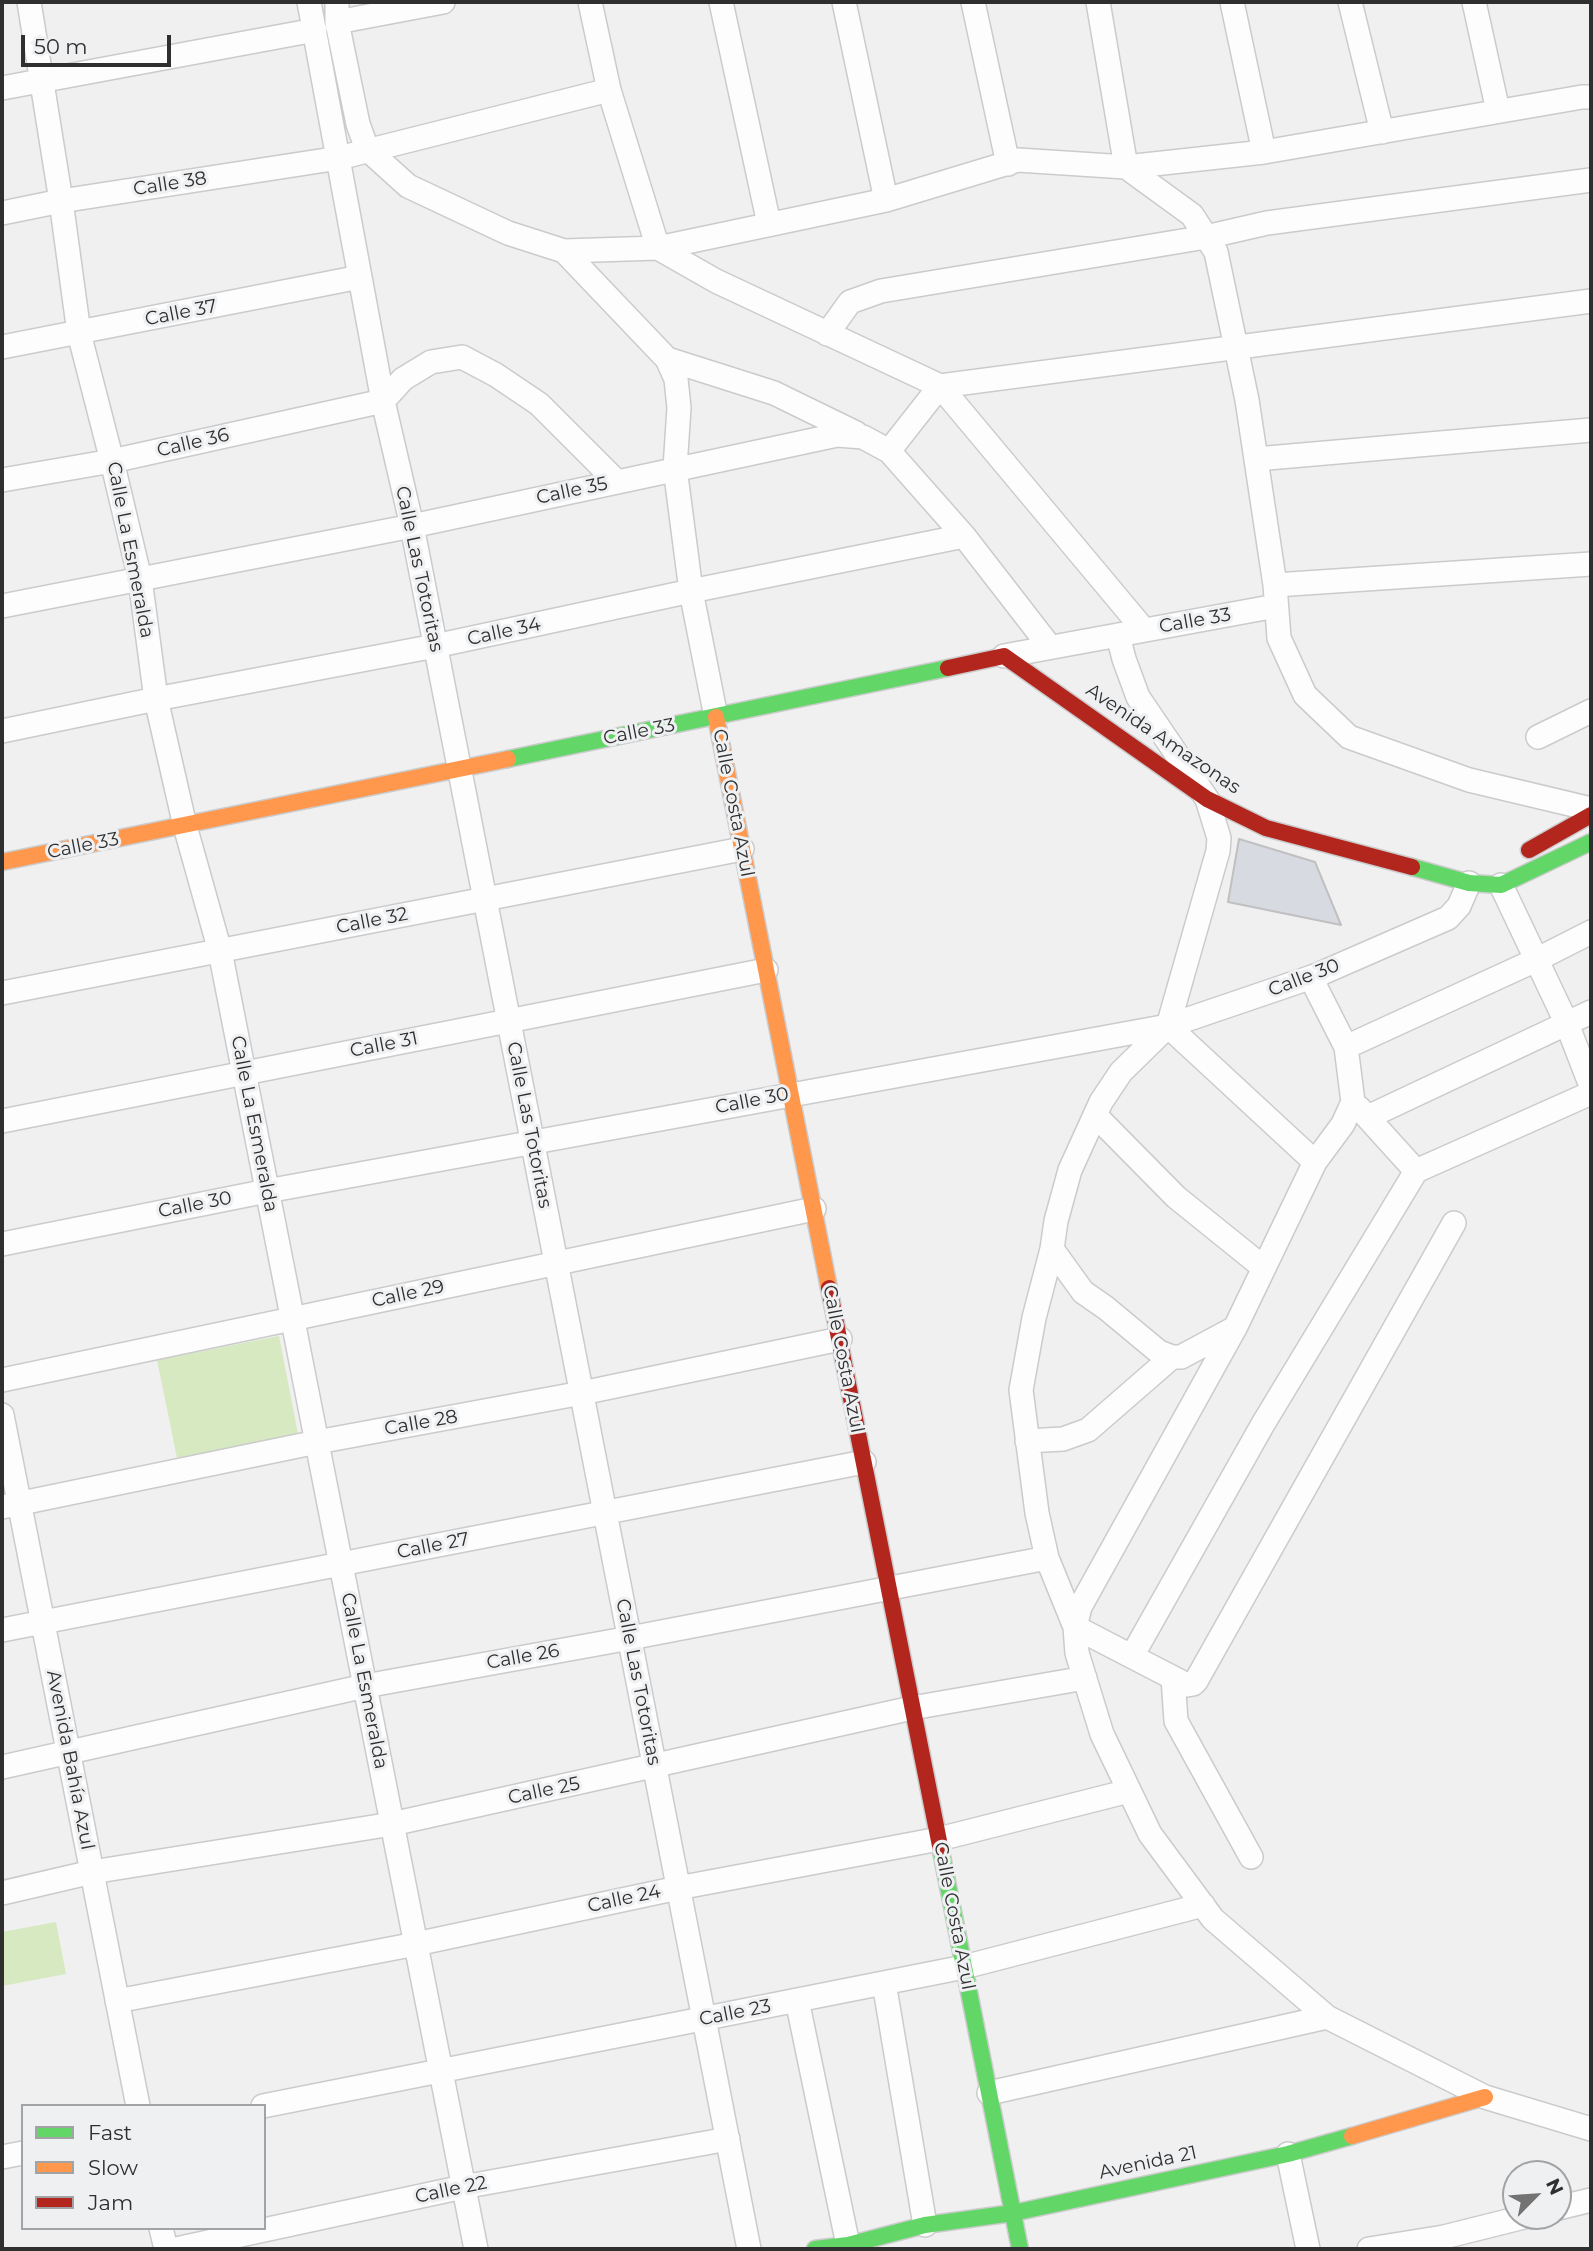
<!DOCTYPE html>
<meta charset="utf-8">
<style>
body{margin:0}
#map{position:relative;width:1593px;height:2251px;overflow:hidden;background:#f0f0f1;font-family:Montserrat,sans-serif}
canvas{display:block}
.frame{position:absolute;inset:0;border:4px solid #2f2f30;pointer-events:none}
.legend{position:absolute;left:21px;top:2104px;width:245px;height:126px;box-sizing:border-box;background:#eff0f2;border:2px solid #a2a3a4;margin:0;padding:9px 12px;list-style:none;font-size:21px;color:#2f2f30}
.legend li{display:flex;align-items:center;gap:14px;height:35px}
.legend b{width:35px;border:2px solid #a2a3a4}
.north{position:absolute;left:1502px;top:2160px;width:70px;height:70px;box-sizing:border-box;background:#eff0f2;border:2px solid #a2a3a4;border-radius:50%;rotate:65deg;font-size:19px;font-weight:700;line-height:28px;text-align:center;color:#2f2f30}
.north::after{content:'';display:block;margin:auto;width:24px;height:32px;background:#737374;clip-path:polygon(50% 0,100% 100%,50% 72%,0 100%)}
.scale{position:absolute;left:21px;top:35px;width:150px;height:32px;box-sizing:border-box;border:4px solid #2f2f30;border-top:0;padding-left:9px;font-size:21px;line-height:24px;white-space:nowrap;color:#2f2f30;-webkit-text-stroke:5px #eff0f2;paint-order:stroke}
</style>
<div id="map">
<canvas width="1593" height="2251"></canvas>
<div class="frame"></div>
<ul class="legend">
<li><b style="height:9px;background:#63d668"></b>Fast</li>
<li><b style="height:9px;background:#ff974d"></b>Slow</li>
<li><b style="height:9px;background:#b3261e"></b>Jam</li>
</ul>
<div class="north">N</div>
<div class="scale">50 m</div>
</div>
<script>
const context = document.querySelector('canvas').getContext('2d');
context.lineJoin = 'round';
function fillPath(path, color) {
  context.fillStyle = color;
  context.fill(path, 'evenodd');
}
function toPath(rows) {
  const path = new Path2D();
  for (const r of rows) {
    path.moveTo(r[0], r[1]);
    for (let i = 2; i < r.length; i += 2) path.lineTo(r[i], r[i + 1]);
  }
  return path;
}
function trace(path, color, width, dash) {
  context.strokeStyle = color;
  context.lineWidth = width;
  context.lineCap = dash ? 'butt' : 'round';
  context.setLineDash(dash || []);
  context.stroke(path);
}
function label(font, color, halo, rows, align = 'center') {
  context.font = font + ' Montserrat,sans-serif';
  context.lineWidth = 6;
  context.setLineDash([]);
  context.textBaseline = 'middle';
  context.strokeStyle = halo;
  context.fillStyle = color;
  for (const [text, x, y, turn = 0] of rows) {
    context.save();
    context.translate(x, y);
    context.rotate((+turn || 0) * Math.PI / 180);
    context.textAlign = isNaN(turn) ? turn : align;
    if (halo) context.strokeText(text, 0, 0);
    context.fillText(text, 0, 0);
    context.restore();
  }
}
const green = toPath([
 [279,1336,298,1434,177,1458,157,1360],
 [56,1922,66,1974,2,1986,2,1932]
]);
const building = toPath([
 [1239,839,1315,862,1341,925,1228,902,1239,839]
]);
const street = toPath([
 [29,2,61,201,79,333,112,461,140,579,156,699,185,826,220,951,476,2249],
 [309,2,383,401,412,526,749,2249],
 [337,2,337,22,358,124,367,149,408,186,508,233,564,251,658,248,886,200,1018,160,1126,167,1264,152,1582,97,1591,97],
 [590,2,609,90,658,248,716,281,940,386,1144,630],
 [721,2,769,224],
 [844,2,886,200],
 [973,2,1008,164],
 [1098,2,1126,167,1192,215,1216,252,1247,400,1275,585,1279,638,1305,695,1349,737,1469,780,1591,809],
 [1232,2,1264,152],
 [1350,2,1382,132],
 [1474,2,1498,111],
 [337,22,443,2],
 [2,88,315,30],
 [2,213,61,201,339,158,609,90],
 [564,251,667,359,676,379,679,408,675,468,691,591,716,717],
 [827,334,850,302,881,291,1206,237,1267,223,1591,180],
 [2,347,360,277],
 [667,359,774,393,856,433],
 [889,451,940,386,1591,301],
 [1256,459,1591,430],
 [2,480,112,461,383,401,403,379,431,362,462,357,496,375,539,404,616,481],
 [1275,585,1591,564],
 [2,606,412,526,837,435,863,437,889,451,964,536,1050,647],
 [1118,635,1124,659,1138,697,1207,799,1219,838,1218,851,1168,1026,1121,1072,1101,1102,1070,1170,1056,1221,1052,1249,1034,1318,1021,1390,1037,1513,1047,1558,1075,1627,1187,1685,1193,1684,1196,1681,1454,1223],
 [1004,656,1276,606],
 [2,731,156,699,435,646,691,591,964,536],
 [1538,737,1591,711],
 [1501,885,1567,1024,1591,1086],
 [1315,976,1316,988,1346,1047,1353,1102,1343,1124,1315,1162,1235,1328,1080,1607,1075,1627,1077,1653,1102,1734,1150,1834,1213,1919,1327,2017,1485,2097,1591,2129],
 [2,993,742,849],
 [1168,1026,1315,1162],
 [1346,1047,1536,960,1591,932],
 [1359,1108,1416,1171],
 [1096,1116,1176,1197,1264,1268],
 [1368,1117,1591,1012],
 [2,1121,766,970],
 [2,1244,267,1191,1168,1026,1315,976,1448,918,1459,906,1469,883],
 [1052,1249,1083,1292,1106,1308,1159,1352,1172,1357,1181,1357,1235,1328],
 [2,1380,814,1209],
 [2,1415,138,2106],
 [1027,1441,1063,1439,1088,1430,1172,1357],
 [2,1507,317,1442,582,1393,840,1339],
 [2,1630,864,1462],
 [1132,1656,1263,1424,1416,1171,1591,1093],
 [1173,1678,1176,1721,1251,1857],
 [2,1767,365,1686,630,1638,1047,1558],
 [2,1893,92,1872,392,1824,912,1708,1085,1678],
 [884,1983,925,2225],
 [797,2000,848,2245],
 [117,2001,416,1944,678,1888,939,1839,1129,1791],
 [989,2093,1327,2017],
 [263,2106,964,1967,1203,1905],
 [1288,2154,1308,2249],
 [2,2157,23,2153],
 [1558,2208,1591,2200],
 [161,2228,166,2249],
 [176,2249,463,2187,728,2139],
 [1369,2249,1444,2237,1528,2216]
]);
const fast = toPath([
 [508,759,948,668],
 [1412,867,1469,883,1501,885,1591,842],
 [941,1851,1020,2249],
 [815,2249,848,2245,925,2225,1013,2213,1288,2154,1352,2136]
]);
const slow = toPath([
 [716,717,829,1288],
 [2,862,508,759],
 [1352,2136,1485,2097]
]);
const jam = toPath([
 [948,668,1004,656,1207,799,1266,828,1412,867],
 [1529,850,1591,815],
 [829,1288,941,1851]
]);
const streetNames = [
 ["Calle 38",170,184,-9],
 ["Calle 37",181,313,-11],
 ["Calle 36",193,443,-13],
 ["Calle 35",572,491,-12],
 ["Calle La Esmeralda",130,550,79],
 ["Calle Las Totoritas",419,569,78],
 ["Calle 33",1195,621,-10],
 ["Calle 34",504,632,-12],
 ["Calle 33",639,732,-11],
 ["Avenida Amazonas",1163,739,34],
 ["Calle Costa Azul",733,803,79],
 ["Calle 33",83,846,-11],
 ["Calle 32",372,921,-11],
 ["Calle 30",1304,978,-21],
 ["Calle 31",384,1045,-11],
 ["Calle 30",752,1101,-11],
 ["Calle La Esmeralda",254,1124,79],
 ["Calle Las Totoritas",529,1125,79],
 ["Calle 30",195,1205,-11],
 ["Calle 29",408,1294,-12],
 ["Calle Costa Azul",843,1359,79],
 ["Calle 28",421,1423,-10],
 ["Calle 27",433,1546,-11],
 ["Calle 26",523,1657,-10],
 ["Calle La Esmeralda",364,1681,79],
 ["Calle Las Totoritas",638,1682,79],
 ["Avenida Bahía Azul",70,1760,79],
 ["Calle 25",544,1791,-12],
 ["Calle 24",624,1899,-12],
 ["Calle Costa Azul",954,1916,79],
 ["Calle 23",735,2013,-11],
 ["Avenida 21",1148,2163,-12],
 ["Calle 22",451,2190,-12]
];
fillPath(green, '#d6e9c0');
fillPath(building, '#d7dae1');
trace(building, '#c0c0c1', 2);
trace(street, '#cbcbcc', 26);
trace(fast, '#cbcbcc', 19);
trace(slow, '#cbcbcc', 19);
trace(jam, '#cbcbcc', 19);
trace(street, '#fdfdfd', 23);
trace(fast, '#63d668', 16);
trace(slow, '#ff974d', 16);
trace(jam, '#b3261e', 16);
label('19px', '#2f2f30', '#eff0f2', streetNames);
</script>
